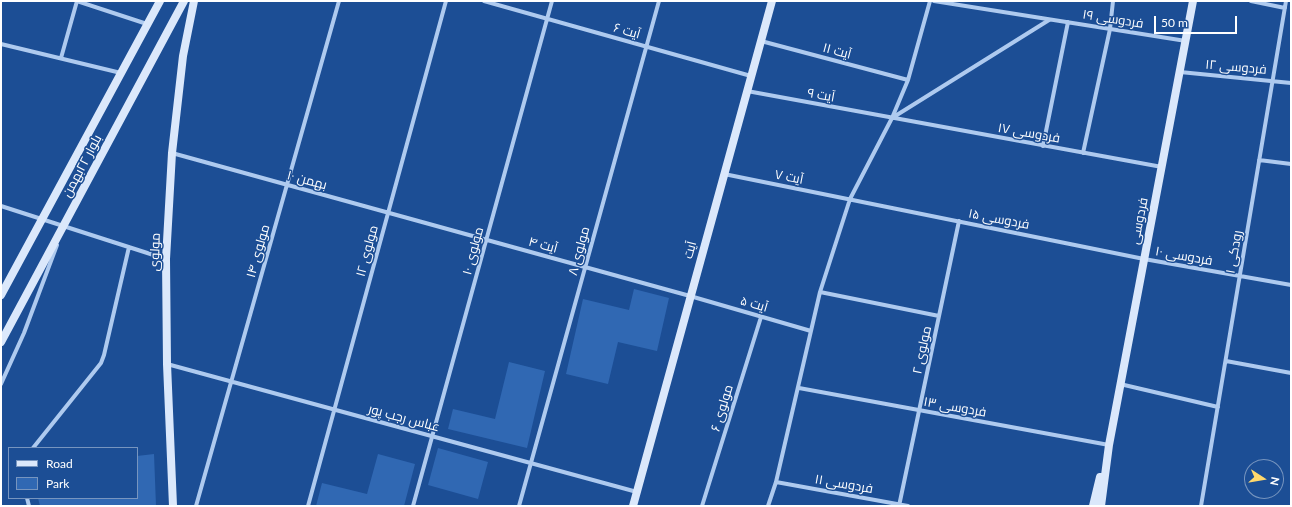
<!DOCTYPE html>
<meta charset="utf-8">
<style>
body{margin:0}
#map{position:relative;width:1292px;height:507px;overflow:hidden;background:#1c4e95;font-family:Lato,sans-serif}
canvas{display:block}
.frame{position:absolute;inset:0;border:2px solid #fff;pointer-events:none}
.legend{position:absolute;left:8px;top:447px;width:130px;height:52px;box-sizing:border-box;background:#1c4e95;border:1px solid #7795bf;margin:0;padding:5px 7px;list-style:none;font-size:12px;color:#fff}
.legend li{display:flex;align-items:center;gap:8px;height:20px}
.legend b{width:20px;border:1px solid #7795bf}
.north{position:absolute;left:1244px;top:459px;width:40px;height:40px;box-sizing:border-box;background:#1c4e95;border:1px solid #7795bf;border-radius:50%;rotate:102deg;font-size:11px;font-weight:700;line-height:16px;text-align:center;color:#fff}
.north::after{content:'';display:block;margin:auto;width:14px;height:18px;background:#ffd86c;clip-path:polygon(50% 0,100% 100%,50% 72%,0 100%)}
.scale{position:absolute;left:1154px;top:16px;width:83px;height:18px;box-sizing:border-box;border:2px solid #fff;border-top:0;padding-left:5px;font-size:12px;line-height:14px;white-space:nowrap;color:#fff;-webkit-text-stroke:3px #1c4e95;paint-order:stroke}
</style>
<div id="map">
<canvas width="1292" height="507"></canvas>
<div class="frame"></div>
<ul class="legend">
<li><b style="height:5px;background:#dbe8fb"></b>Road</li>
<li><b style="height:11px;background:#3068b3"></b>Park</li>
</ul>
<div class="north">N</div>
<div class="scale">50 m</div>
</div>
<script>
const context = document.querySelector('canvas').getContext('2d');
context.lineJoin = 'round';
function fillPath(path, color) {
  context.fillStyle = color;
  context.fill(path, 'evenodd');
}
function toPath(rows) {
  const path = new Path2D();
  for (const r of rows) {
    path.moveTo(r[0], r[1]);
    for (let i = 2; i < r.length; i += 2) path.lineTo(r[i], r[i + 1]);
  }
  return path;
}
function trace(path, color, width, dash) {
  context.strokeStyle = color;
  context.lineWidth = width;
  context.lineCap = dash ? 'butt' : 'round';
  context.setLineDash(dash || []);
  context.stroke(path);
}
function label(font, color, halo, rows, align = 'center') {
  context.font = font + ' Lato,Cairo,sans-serif';
  context.lineWidth = 3;
  context.setLineDash([]);
  context.textBaseline = 'middle';
  context.strokeStyle = halo;
  context.fillStyle = color;
  for (const [text, x, y, turn = 0] of rows) {
    context.save();
    context.translate(x, y);
    context.rotate((+turn || 0) * Math.PI / 180);
    context.textAlign = isNaN(turn) ? turn : align;
    if (halo) context.strokeText(text, 0, 0);
    context.fillText(text, 0, 0);
    context.restore();
  }
}
const green = toPath([
 [634,289,669,298,657,351,618,342,608,384,566,374,583,299,629,310],
 [509,362,545,371,527,448,448,429,453,409,495,419],
 [438,448,488,462,478,499,428,485],
 [154,454,156,506,40,506,38,498,137,498,137,456],
 [378,454,415,464,404,506,316,506,322,483,367,494]
]);
const street = toPath([
 [77,1,147,24],
 [484,1,751,76],
 [934,1,1186,41],
 [1251,1,1285,8],
 [761,41,908,80],
 [1,44,121,73],
 [61,58,77,1],
 [1180,72,1291,83],
 [747,91,1162,167],
 [892,118,1049,20],
 [1043,146,1068,22],
 [172,153,690,296,811,331],
 [1083,153,1110,29,1113,1],
 [1259,160,1291,164],
 [724,174,1144,259,1291,285],
 [1,206,166,259],
 [820,292,939,316],
 [1226,361,1291,373],
 [167,364,637,492],
 [1,384,24,333,57,245],
 [1120,384,1218,407],
 [799,388,1109,445],
 [33,448,101,363,104,355,129,247],
 [776,482,908,506],
 [27,498,29,506],
 [196,506,339,1],
 [308,506,446,1],
 [413,506,552,1],
 [519,506,659,1],
 [702,506,761,317],
 [768,506,776,482,820,292,850,199,892,118,908,80,930,1],
 [899,506,959,221],
 [1201,506,1286,1]
]);
const secondary = toPath([
 [1,295,160,1],
 [1,342,184,1],
 [173,506,167,364,166,259,172,153,183,56,194,1],
 [633,506,772,1],
 [1093,506,1100,477],
 [1101,506,1109,445,1193,1]
]);
const streetNames = [
 ["فردوسی ۱۹",1113,19,9],
 ["آیت ۶",627,31,16],
 ["آیت ۱۱",837,51,15],
 ["فردوسی ۱۲",1236,67,5],
 ["آیت ۹",821,95,10],
 ["فردوسی ۱۷",1029,133,10],
 ["بلوار ۲۲بهمن",82,166,-62],
 ["آیت ۷",789,177,11],
 ["بهمن ۱۰",307,180,15],
 ["فردوسی ۱۵",999,219,11],
 ["فردوسی",1139,221,-79],
 ["آیت ۴",543,245,15],
 ["آیت",690,250,-75],
 ["مولوی ۱۴",258,251,-74],
 ["مولوی ۱۲",367,251,-75],
 ["مولوی ۱۰",473,251,-75],
 ["مولوی ۸",579,251,-75],
 ["مولوی",155,252,-88],
 ["رودکی ۱",1234,252,-80],
 ["فردوسی ۱۰",1184,256,10],
 ["آیت ۵",754,304,16],
 ["مولوی ۲",922,350,-78],
 ["فردوسی ۱۳",955,407,10],
 ["مولوی ۶",722,408,-73],
 ["عباس رجب پور",404,418,15],
 ["فردوسی ۱۱",844,484,10]
];
fillPath(green, '#3068b3');
trace(street, '#aecaef', 4);
trace(secondary, '#dbe8fb', 8);
label('13px', '#fff', '#1c4e95', streetNames);
</script>
